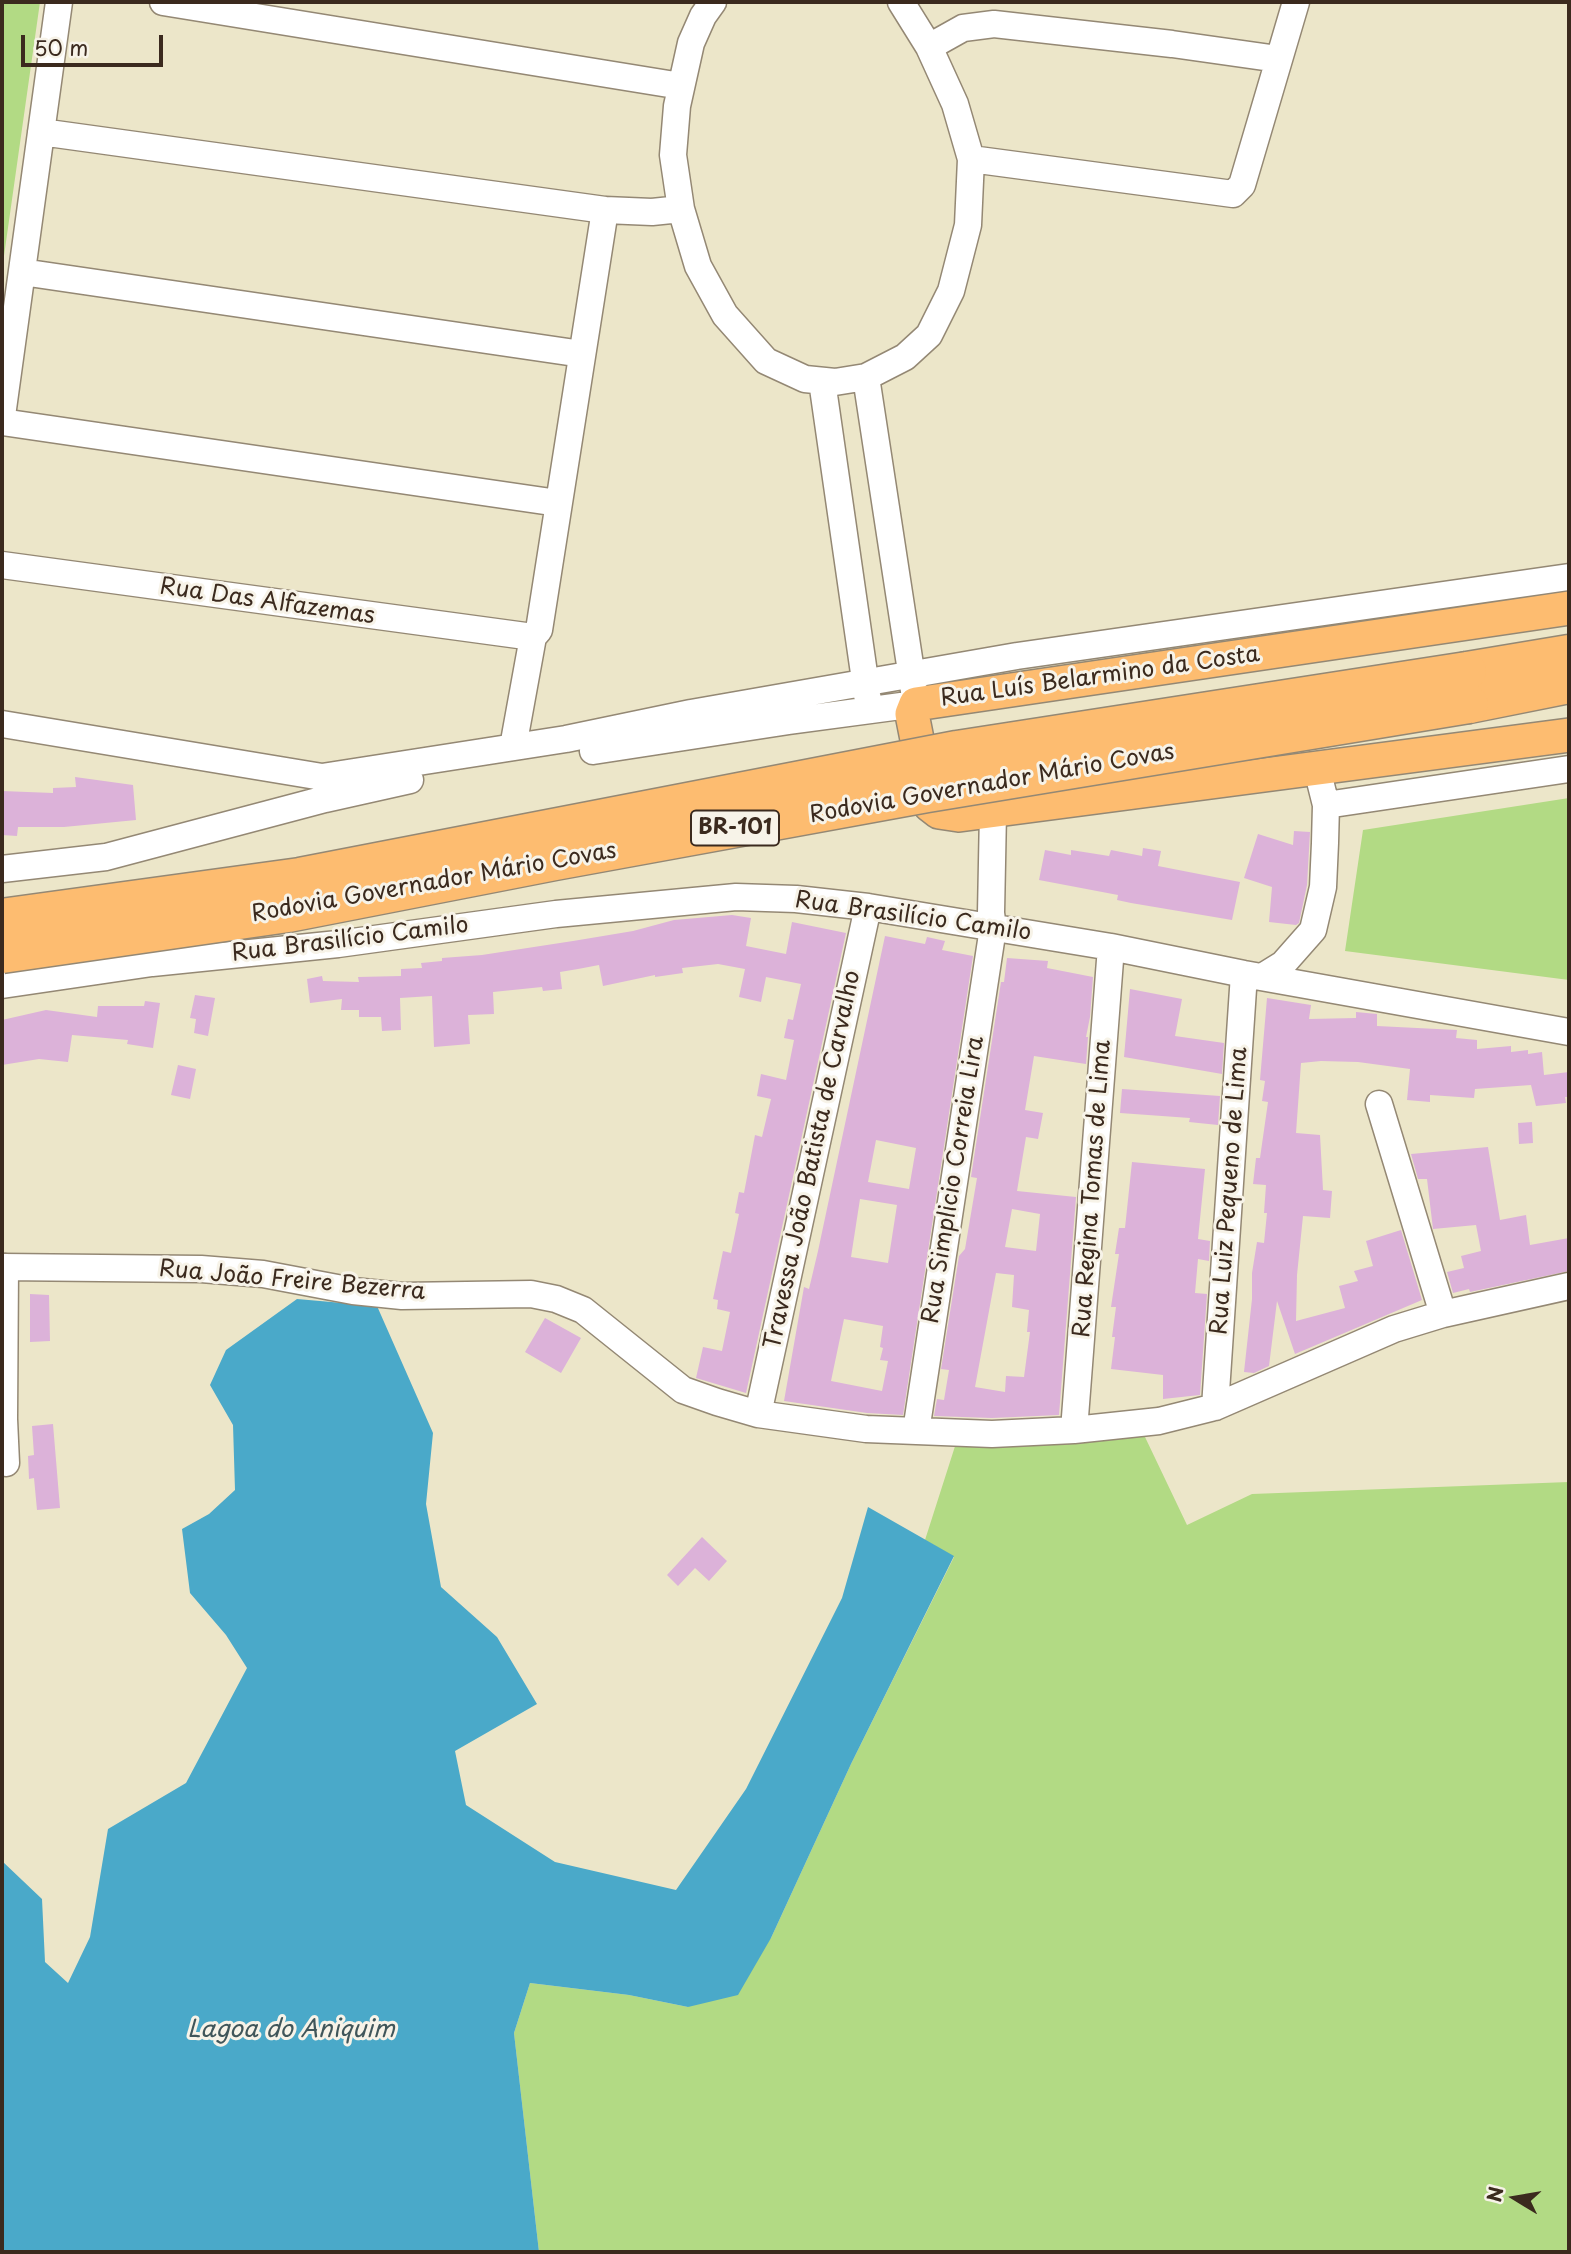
<!DOCTYPE html>
<meta charset="utf-8">
<style>
body{margin:0}
#map{position:relative;width:1571px;height:2254px;overflow:hidden;background:#ece6c9;font-family:"Playpen Sans",sans-serif}
canvas{display:block}
.frame{position:absolute;inset:0;border:4px solid #3b2a1e;pointer-events:none}
.north{position:absolute;left:1480px;top:2163px;width:70px;height:70px;-webkit-text-stroke:5px #f7f3e8;paint-order:stroke;rotate:281deg;font-size:19px;font-weight:700;line-height:28px;text-align:center;color:#3b2a1e}
.north::after{content:'';display:block;margin:auto;width:24px;height:32px;background:#3b2a1e;clip-path:polygon(50% 0,100% 100%,50% 72%,0 100%)}
.scale{position:absolute;left:21px;top:35px;width:142px;height:32px;box-sizing:border-box;border:4px solid #3b2a1e;border-top:0;padding-left:9px;font-size:21px;line-height:24px;white-space:nowrap;color:#3b2a1e;-webkit-text-stroke:5px #f7f3e8;paint-order:stroke}
</style>
<div id="map">
<canvas width="1571" height="2254"></canvas>
<div class="frame"></div>
<div class="north">N</div>
<div class="scale">50 m</div>
</div>
<script>
const context = document.querySelector('canvas').getContext('2d');
context.lineJoin = 'round';
function fillPath(path, color) {
  context.fillStyle = color;
  context.fill(path, 'evenodd');
}
function toPath(rows) {
  const path = new Path2D();
  for (const r of rows) {
    path.moveTo(r[0], r[1]);
    for (let i = 2; i < r.length; i += 2) path.lineTo(r[i], r[i + 1]);
  }
  return path;
}
function trace(path, color, width, dash) {
  context.strokeStyle = color;
  context.lineWidth = width;
  context.lineCap = dash ? 'butt' : 'round';
  context.setLineDash(dash || []);
  context.stroke(path);
}
function label(font, color, halo, rows, align = 'center') {
  context.font = font + ' "Playpen Sans",sans-serif';
  context.lineWidth = 6;
  context.setLineDash([]);
  context.textBaseline = 'middle';
  context.strokeStyle = halo;
  context.fillStyle = color;
  for (const [text, x, y, turn = 0] of rows) {
    context.save();
    context.translate(x, y);
    context.rotate((+turn || 0) * Math.PI / 180);
    context.textAlign = isNaN(turn) ? turn : align;
    if (halo) context.strokeText(text, 0, 0);
    context.fillText(text, 0, 0);
    context.restore();
  }
}
const green = toPath([
 [2,2,40,2,2,270],
 [1569,798,1569,980,1345,951,1363,830],
 [1145,1437,1187,1525,1252,1494,1569,1482,1569,2252,539,2252,514,2033,530,1983,629,1995,688,2007,771,1938,851,1764,954,1557,925,1540,957,1440]
]);
const water = toPath([
 [297,1299,377,1306,433,1433,426,1504,441,1587,497,1637,537,1704,455,1751,466,1805,555,1862,676,1890,746,1789,842,1598,868,1507,954,1556,851,1764,771,1938,738,1995,688,2007,629,1995,530,1983,514,2033,539,2252,2,2252,2,1861,42,1899,45,1962,68,1983,90,1937,108,1829,186,1783,247,1668,226,1635,190,1593,182,1529,209,1514,235,1490,233,1425,210,1385,226,1350]
]);
const building = toPath([
 [75,777,133,785,136,820,64,827,18,827,17,836,2,835,2,791,53,793,53,788,76,787],
 [1294,831,1310,832,1307,885,1299,923,1296,925,1269,922,1272,887,1244,878,1258,834,1293,845],
 [1143,848,1161,851,1158,866,1240,882,1232,920,1131,903,1117,900,1118,895,1039,880,1045,850,1071,855,1071,850,1109,856,1111,850,1142,856],
 [732,915,751,918,746,946,786,954,792,922,846,933,746,1393,696,1378,703,1347,722,1351,730,1312,717,1309,718,1300,713,1299,723,1251,731,1253,739,1214,735,1213,739,1192,744,1193,755,1135,762,1137,771,1099,757,1096,761,1074,786,1080,794,1040,784,1038,788,1019,793,1020,801,984,766,977,761,1002,739,997,745,969,718,964,682,968,683,973,655,977,655,975,603,986,599,965,578,969,560,972,562,989,543,991,542,987,493,992,494,1014,468,1015,470,1044,434,1047,432,996,400,998,401,1030,382,1031,381,1017,359,1017,359,1010,341,1010,342,999,310,1003,307,979,322,976,323,981,359,982,358,977,401,976,401,969,422,968,421,963,442,961,442,958,482,955,573,941,633,931,674,920],
 [885,936,925,944,927,937,945,941,942,950,973,956,903,1415,867,1413,784,1401,804,1287,809,1289,818,1251],
 [876,1140,916,1148,909,1189,868,1182],
 [860,1199,897,1205,888,1263,851,1257],
 [844,1319,883,1326,880,1347,883,1348,880,1360,888,1361,882,1391,831,1381],
 [1007,958,1048,961,1047,968,1093,977,1090,1017,1086,1037,1088,1037,1086,1064,1034,1056,1025,1110,1043,1113,1038,1139,1026,1137,1017,1191,1076,1197,1059,1415,992,1418,934,1416,937,1399,944,1400,949,1370,941,1369,959,1256,965,1249,977,1178,971,1177,1001,982,1004,982],
 [1012,1209,1040,1214,1036,1251,1005,1247],
 [996,1273,1014,1275,1012,1307,1029,1310,1027,1332,1030,1332,1024,1377,1006,1376,1005,1392,975,1387],
 [1130,989,1182,999,1175,1036,1224,1043,1222,1074,1124,1057],
 [195,995,215,998,208,1036,194,1033,196,1019,190,1018],
 [1267,998,1311,1005,1309,1019,1356,1018,1356,1012,1377,1014,1377,1026,1457,1030,1456,1038,1477,1040,1477,1049,1511,1046,1511,1052,1528,1050,1528,1054,1542,1052,1544,1075,1569,1072,1569,1097,1565,1097,1566,1103,1536,1106,1531,1085,1475,1089,1474,1098,1430,1095,1430,1102,1407,1100,1410,1069,1358,1062,1321,1061,1301,1063,1296,1133,1320,1135,1323,1190,1332,1191,1330,1218,1303,1216,1297,1275,1296,1321,1345,1308,1339,1286,1358,1281,1354,1271,1373,1266,1366,1241,1401,1230,1422,1300,1295,1354,1277,1301,1269,1366,1254,1373,1244,1372,1252,1299,1252,1273,1257,1242,1264,1243,1267,1213,1264,1213,1266,1185,1253,1184,1256,1158,1260,1158,1268,1102,1262,1101,1265,1081,1260,1080],
 [145,1001,160,1003,153,1048,127,1044,128,1040,72,1035,68,1062,39,1059,2,1065,2,1020,46,1010,97,1017,98,1006,144,1006],
 [178,1065,196,1069,190,1099,171,1095],
 [1122,1089,1220,1096,1218,1125,1189,1122,1190,1118,1120,1113],
 [1532,1122,1533,1143,1519,1144,1518,1123],
 [1488,1147,1500,1220,1526,1215,1530,1245,1569,1238,1569,1271,1470,1292,1469,1289,1453,1293,1447,1272,1464,1268,1461,1256,1481,1251,1476,1225,1433,1229,1427,1179,1418,1179,1411,1154],
 [1132,1162,1205,1169,1198,1239,1210,1241,1209,1261,1198,1259,1195,1293,1207,1294,1200,1395,1163,1399,1163,1375,1111,1369,1115,1337,1112,1337,1116,1307,1111,1307,1119,1254,1115,1254,1119,1228,1125,1228],
 [30,1294,49,1295,50,1341,30,1342],
 [545,1318,581,1338,561,1373,525,1352],
 [53,1424,60,1508,37,1510,34,1478,29,1479,28,1456,34,1455,32,1426],
 [702,1537,727,1561,709,1581,695,1568,678,1586,667,1575]
]);
const minor = toPath([
 [163,2,681,86],
 [713,2,703,16,691,43,677,106,673,155,681,209,698,266,725,315,766,361,805,379,835,382,866,377,905,357,929,335,951,291,968,225,971,159,955,104,929,47,901,2],
 [929,47,963,28,994,24,1172,44,1278,59],
 [41,132,605,210,652,212,681,209],
 [971,159,1233,194,1242,185,1296,2],
 [22,272,582,354],
 [822,381,868,701],
 [2,416,59,2],
 [2,422,558,503],
 [2,565,533,637],
 [2,724,322,777,566,739,691,713,1017,656,1569,577],
 [513,747,533,637,539,630,605,210],
 [593,751,789,721,916,704,866,377],
 [1326,805,1569,769],
 [2,869,106,857,325,799,410,780],
 [1262,977,1283,964,1313,930,1323,887,1325,843,1326,805,1317,769],
 [2,985,152,963,338,944,556,914,736,897,796,899,868,907,1111,947,1244,974,1569,1032],
 [1379,1104,1443,1314],
 [2,1267,201,1269,263,1274,353,1291,402,1296,531,1294,556,1299,583,1310,683,1390,717,1402,758,1414,866,1429,992,1434,1074,1430,1159,1421,1215,1407,1394,1329,1443,1314,1569,1286],
 [5,1267,4,1419,6,1463],
 [1215,1407,1244,974],
 [758,1414,868,907],
 [1074,1430,1111,947],
 [916,1431,993,928,991,913,993,812]
]);
const major = toPath([
 [1569,608,916,704,912,714,930,805,939,812,959,815,1569,735]
]);
const highway = toPath([
 [1467,671,1569,654],
 [1469,704,1569,684]
]);
const highwayBridge = toPath([
 [2,918,300,877,957,750,1467,671],
 [2,954,288,913,555,861,927,793,1469,704]
]);
const shields = [
 [735,828,88]
];
const shieldNames = [
 ["BR-101",735,828]
];
const streetNames = [
 ["Rua Das Alfazemas",267,602,8],
 ["Rua Luís Belarmino da Costa",1100,677,-8],
 ["Rodovia Governador Mário Covas",992,784,-10],
 ["Rodovia Governador Mário Covas",434,883,-10],
 ["Rua Brasilício Camilo",913,917,8],
 ["Rua Brasilício Camilo",350,940,-7],
 ["Travessa João Batista de Carvalho",813,1160,-78],
 ["Rua Simplicio Correia Lira",954,1180,-81],
 ["Rua Regina Tomas de Lima",1093,1189,-86],
 ["Rua Luiz Pequeno de Lima",1230,1191,-86],
 ["Rua João Freire Bezerra",292,1281,5]
];
const waterNames = [
 ["Lagoa do Aniquim",291,2030]
];
fillPath(green, '#b2da84');
fillPath(water, '#4aa9c9');
fillPath(building, '#dcb2d9');
trace(minor, '#948874', 29);
trace(major, '#948874', 36);
trace(highway, '#948874', 41);
trace(minor, '#fff', 26);
trace(major, '#fdbc70', 33);
trace(highway, '#fdbc70', 38);
trace(highwayBridge, '#948874', 41, []);
trace(highwayBridge, '#fdbc70', 38);
for (const [x, y, w] of shields) {
  const box = new Path2D();
  box.roundRect(x - w / 2, y - 17.5, w, 35, 5);
  context.fillStyle = '#f7f3e8';
  context.fill(box);
  trace(box, '#3b2a1e', 2);
}
label('bold 21px', '#3b2a1e', null, shieldNames);
label('23px', '#3b2a1e', '#f7f3e8', streetNames);
label('italic 24px', '#40565a', '#f7f3e8', waterNames);
</script>
